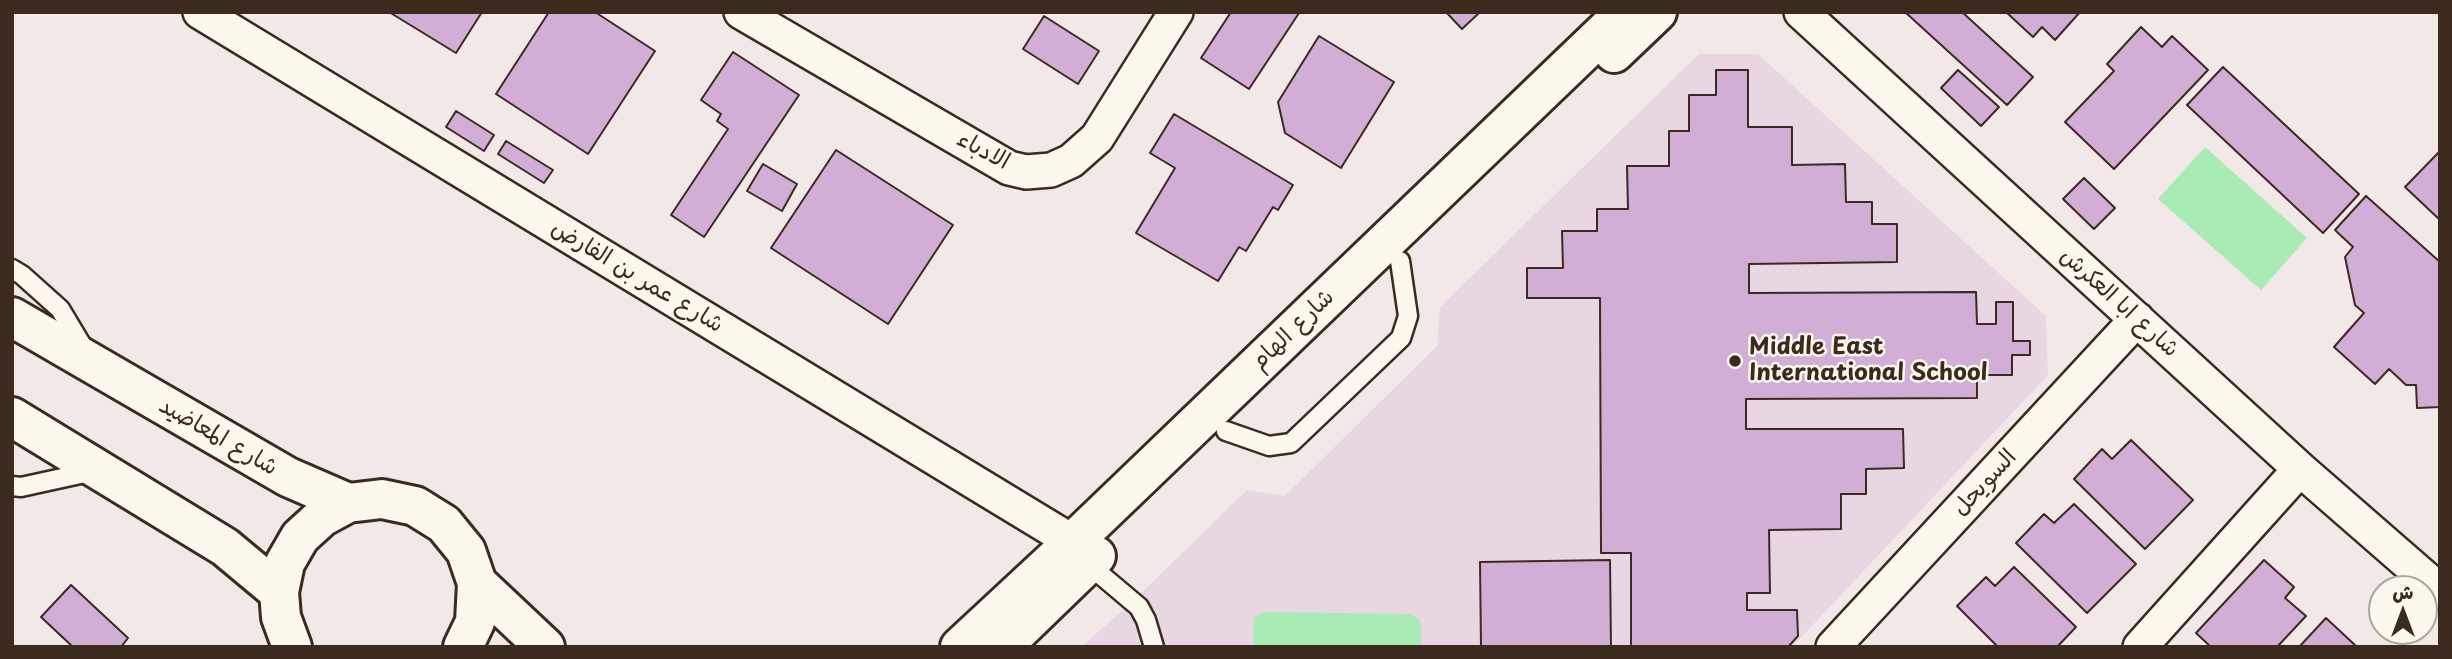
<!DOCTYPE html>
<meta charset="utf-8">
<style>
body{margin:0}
#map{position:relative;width:2452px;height:659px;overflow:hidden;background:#f3e8e8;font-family:"Playpen Sans","Playpen Sans Arabic",sans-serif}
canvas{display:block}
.frame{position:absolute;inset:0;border:14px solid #3b2a1e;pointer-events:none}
.north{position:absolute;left:2368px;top:575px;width:70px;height:70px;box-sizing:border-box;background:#fbf7ec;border:2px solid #aea59a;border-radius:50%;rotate:0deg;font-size:19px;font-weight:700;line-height:28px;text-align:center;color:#3b2a1e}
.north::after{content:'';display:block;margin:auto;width:24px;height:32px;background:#3b2a1e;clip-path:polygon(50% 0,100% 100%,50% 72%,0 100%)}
</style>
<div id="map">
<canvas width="2452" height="659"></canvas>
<div class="frame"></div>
<div class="north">ش</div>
</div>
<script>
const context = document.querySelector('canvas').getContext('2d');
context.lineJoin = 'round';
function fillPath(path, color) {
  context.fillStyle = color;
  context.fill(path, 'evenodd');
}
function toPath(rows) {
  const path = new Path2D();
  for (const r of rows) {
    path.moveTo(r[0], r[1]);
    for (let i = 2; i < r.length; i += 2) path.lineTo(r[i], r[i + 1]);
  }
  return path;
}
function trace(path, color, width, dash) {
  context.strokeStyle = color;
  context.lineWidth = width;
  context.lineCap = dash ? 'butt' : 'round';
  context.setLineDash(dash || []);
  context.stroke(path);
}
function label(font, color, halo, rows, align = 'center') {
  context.font = font + ' "Playpen Sans","Playpen Sans Arabic",sans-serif';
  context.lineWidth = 5;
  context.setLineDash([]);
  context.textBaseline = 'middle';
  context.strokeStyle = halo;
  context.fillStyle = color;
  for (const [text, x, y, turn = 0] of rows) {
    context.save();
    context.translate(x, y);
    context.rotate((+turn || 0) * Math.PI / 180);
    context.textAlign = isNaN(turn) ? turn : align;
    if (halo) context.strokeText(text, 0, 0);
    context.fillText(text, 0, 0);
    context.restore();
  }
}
const built = toPath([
 [1699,54,1758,54,2046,316,2048,375,1792,647,1081,647,1133,601,1247,490,1285,496,1437,346,1440,307]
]);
const green = toPath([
 [2205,147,2307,238,2261,290,2158,199],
 [1262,612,1410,614,1419,619,1421,625,1421,647,1253,647,1254,618]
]);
const building = toPath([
 [389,12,482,12,456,53,389,12],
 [549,12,595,12,655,51,588,154,496,94,549,12],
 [1231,12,1299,13,1249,89,1201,58,1231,12],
 [1446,12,1480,12,1462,29,1446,12],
 [1905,12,1962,12,2033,77,2007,105,1905,12],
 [2006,12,2080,12,2055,40,2042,27,2033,37,2006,12],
 [1044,16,1099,51,1078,84,1023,49,1044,16],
 [2141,27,2162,47,2172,36,2208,70,2114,169,2065,122,2114,71,2107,64,2141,27],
 [1319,36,1394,82,1341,168,1285,133,1278,102,1319,36],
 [733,52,799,95,704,237,671,215,728,129,717,121,721,114,701,100,733,52],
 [2223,67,2359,194,2323,233,2187,105,2223,67],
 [1716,70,1748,70,1748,127,1792,127,1792,165,1845,164,1846,202,1872,202,1872,224,1897,224,1897,262,1749,264,1749,293,1976,292,1977,324,1996,324,1996,302,2013,302,2013,341,2030,341,2030,355,2012,355,2012,375,1977,375,1977,398,1746,399,1746,429,1903,429,1904,468,1866,469,1866,494,1841,494,1841,529,1769,530,1770,593,1747,593,1747,610,1797,610,1798,636,1788,647,1631,647,1631,553,1601,553,1600,298,1527,298,1527,268,1563,268,1562,231,1597,231,1597,209,1628,209,1627,166,1669,166,1669,131,1689,131,1689,95,1716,95,1716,70],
 [1958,70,1999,107,1981,126,1941,88,1958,70],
 [456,111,494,135,484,151,446,127,456,111],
 [1174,114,1293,185,1278,210,1273,207,1246,251,1239,247,1218,281,1136,233,1175,168,1150,153,1174,114],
 [506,141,553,170,544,183,498,154,506,141],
 [836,150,953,225,888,324,771,248,836,150],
 [2440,151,2440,220,2405,187,2440,151],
 [763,164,797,184,782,211,747,191,763,164],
 [2084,178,2115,208,2094,229,2063,199,2084,178],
 [2366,196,2440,262,2440,407,2417,408,2416,385,2406,385,2389,369,2375,384,2334,347,2364,313,2355,305,2345,257,2353,247,2335,230,2366,196],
 [2131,440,2193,500,2145,549,2074,479,2102,449,2112,459,2131,440],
 [2074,504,2136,564,2087,613,2016,543,2044,514,2054,523,2074,504],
 [1610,560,1611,647,1481,647,1480,562,1610,560],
 [2264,560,2294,587,2285,598,2306,616,2277,647,2211,647,2196,633,2264,560],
 [2014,567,2076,627,2057,647,1998,647,1957,606,1986,577,1995,586,2014,567],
 [71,585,128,638,121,647,73,647,41,617,71,585],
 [2326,618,2356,646,2355,647,2299,647,2326,618]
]);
const service = toPath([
 [12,269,22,275,60,309,84,349],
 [1226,431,1269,446,1291,443,1401,338,1408,316,1400,261],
 [12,486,21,487,94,471],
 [1088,564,1139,607,1146,620,1154,647]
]);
const minor = toPath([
 [200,12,1073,542],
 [741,12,1009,168,1026,172,1051,170,1071,161,1097,138,1176,12],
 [1801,12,2300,469,2440,591],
 [1833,647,2137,319],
 [2140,647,2300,469]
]);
const tertiary = toPath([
 [1614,53,1657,12],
 [12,317,288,477,348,503],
 [12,417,225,547,279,592],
 [477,583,545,647],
 [292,647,281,617,279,592,285,563,300,537,322,517,348,503,382,499,415,506,444,524,466,551,477,583,475,622,463,647],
 [960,647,1073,542,1625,12],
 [1002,647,1096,556]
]);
const markers = [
 [1735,361,7,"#3b2a1e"]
];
const streetNames = [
 ["الادباء",983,151,28],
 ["شارع عمر بن الفارض",637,277,31],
 ["شارع ابا العكرش",2119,303,42],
 ["شارع الهام",1293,330,-44],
 ["شارع المعاضيد",218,437,30],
 ["السويحل",1985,483,-47]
];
const poiNames = [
 ["Middle East",1749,348],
 ["International School",1749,374]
];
fillPath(built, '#e9d6e3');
fillPath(green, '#a9ebb4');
fillPath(building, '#d2add6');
trace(building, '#3b2a1e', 2);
trace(service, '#3b2a1e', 23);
trace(minor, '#3b2a1e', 38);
trace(tertiary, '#3b2a1e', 44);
trace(service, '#fbf7ec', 18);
trace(minor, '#fbf7ec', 33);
trace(tertiary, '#fbf7ec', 38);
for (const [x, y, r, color] of markers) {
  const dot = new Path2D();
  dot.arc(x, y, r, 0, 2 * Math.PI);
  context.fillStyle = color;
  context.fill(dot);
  trace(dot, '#fbf7ec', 2.5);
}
label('23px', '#3b2a1e', '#fbf7ec', streetNames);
label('bold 23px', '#3b2a1e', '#fbf7ec', poiNames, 'left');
</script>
